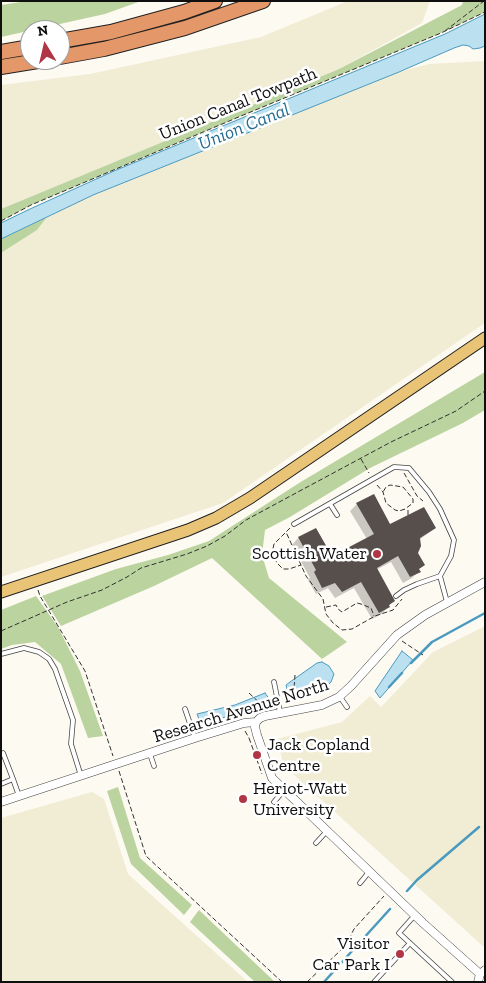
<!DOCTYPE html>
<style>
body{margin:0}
#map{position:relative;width:486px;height:983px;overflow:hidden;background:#fdfaf2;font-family:"Zilla Slab",serif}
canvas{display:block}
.frame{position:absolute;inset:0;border:2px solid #0f0f0f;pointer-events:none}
.north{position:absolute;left:20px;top:20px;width:50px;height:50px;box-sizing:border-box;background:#fff;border:1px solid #9f9f9f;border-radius:50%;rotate:351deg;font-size:14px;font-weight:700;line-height:20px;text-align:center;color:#0f0f0f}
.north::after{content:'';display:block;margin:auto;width:18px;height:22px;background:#b03545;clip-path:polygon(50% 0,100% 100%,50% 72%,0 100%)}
</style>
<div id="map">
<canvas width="486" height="983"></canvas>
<div class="frame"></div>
<div class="north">N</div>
</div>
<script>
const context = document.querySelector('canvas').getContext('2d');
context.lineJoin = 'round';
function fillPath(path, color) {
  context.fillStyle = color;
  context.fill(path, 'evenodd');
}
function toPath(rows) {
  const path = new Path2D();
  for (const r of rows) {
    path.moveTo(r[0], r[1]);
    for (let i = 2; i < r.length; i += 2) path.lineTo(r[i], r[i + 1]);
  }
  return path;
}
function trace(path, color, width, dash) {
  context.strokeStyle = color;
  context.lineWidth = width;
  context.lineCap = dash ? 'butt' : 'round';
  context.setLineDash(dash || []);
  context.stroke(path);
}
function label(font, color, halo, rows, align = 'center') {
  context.font = font + ' "Zilla Slab",serif';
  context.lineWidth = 5;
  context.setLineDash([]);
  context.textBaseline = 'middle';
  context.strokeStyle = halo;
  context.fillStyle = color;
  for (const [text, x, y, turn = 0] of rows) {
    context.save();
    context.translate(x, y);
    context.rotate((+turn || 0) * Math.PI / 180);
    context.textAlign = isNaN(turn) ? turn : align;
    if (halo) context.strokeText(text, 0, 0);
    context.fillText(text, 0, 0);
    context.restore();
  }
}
const farmland = toPath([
 [348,1,430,1,422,23,339,69,1,209,1,85,90,74,261,37],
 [485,61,485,323,223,503,1,577,1,253,37,230,47,217,93,195,399,72,429,64],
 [485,626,485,948,284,766,277,739,342,722,370,696,381,707,433,652],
 [92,792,104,799,128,874,248,982,1,982,1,818]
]);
const forest = toPath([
 [27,1,141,1,105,14,1,37,1,5],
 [463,1,485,1,485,12,441,33,241,116,31,205,1,221,1,209,339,69,462,5],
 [47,217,37,230,1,253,1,239],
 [485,372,485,410,463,423,370,468,290,517,265,530,262,555,269,578,347,642,322,659,212,558,154,586,61,626,42,596,116,569,168,555,209,541,299,483],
 [36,596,58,627,80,671,103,736,88,738,61,664,35,642,12,645,1,649,1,610],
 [118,787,140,858,192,905,184,915,131,864,107,791],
 [199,910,275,982,255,982,190,922]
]);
const water = toPath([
 [485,14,485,46,480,48,473,49,469,46,463,45,454,48,399,72,93,195,1,239,1,223,30,209,114,171,445,34,485,14],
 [402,651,413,660,380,698,375,691,402,651],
 [322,662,329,666,334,674,331,682,325,688,314,692,298,694,287,689,286,685,290,682,317,663,322,662],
 [265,693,270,700,268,705,201,724,197,714,235,705,265,693]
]);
const shadow = toPath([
 [357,504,390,526,435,528,419,540,416,553,419,571,412,578,403,583,391,562,376,570,393,601,382,614,372,619,354,588,335,598,328,588,316,594,308,580,310,578,292,545,298,538,331,558,367,539,350,511]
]);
const stream = toPath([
 [411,663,432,642,485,613],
 [389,687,402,673],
 [407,891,417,880,479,827],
 [324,982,390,909]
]);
const building = toPath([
 [374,494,390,524,424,507,436,528,420,538,421,546,418,553,425,565,419,569,421,572,410,577,398,556,377,568,395,601,389,605,390,607,379,613,361,582,342,592,335,583,322,588,314,572,316,570,298,537,316,528,332,556,374,534,356,503]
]);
const path = toPath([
 [445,31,484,1],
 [1,221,31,205,241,116,441,33,485,12],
 [361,459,369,473],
 [404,473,417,496,423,501],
 [377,485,383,492,386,503,395,510,399,511,405,509,413,503,413,499,403,487,390,485,386,487,383,492],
 [408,515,408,508],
 [290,528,286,532,306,576,323,599,326,614,333,623,342,630,352,629,375,616,393,610,402,599],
 [285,533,274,544,272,553,277,563,283,569,289,569,301,565],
 [38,590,40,596,85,671,113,756],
 [326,607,336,605,338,609,342,612,357,603,361,604,371,608,374,616],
 [1,631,67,602,102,590,127,577,141,568,187,554,207,546,225,536,246,520,283,500,391,442,456,411,485,391],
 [402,641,423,655],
 [249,693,265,708],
 [293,702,295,675],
 [245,731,249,738],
 [249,738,262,774],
 [119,771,146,856,282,982],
 [307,982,341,950,347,943,354,929,384,896]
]);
const service = toPath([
 [330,504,337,515],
 [294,524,394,467,409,468,429,492,440,509,454,540,451,556,440,576,447,602],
 [396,596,404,590,417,584,440,576],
 [1,654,24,648,39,652,49,659,55,669,73,720,71,744,81,776],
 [274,682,280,712],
 [340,697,347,707],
 [185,709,195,738],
 [3,753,13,779],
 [150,754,154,766],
 [1,784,13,779,19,796],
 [274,802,284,790],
 [316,843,327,831],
 [360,883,369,872],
 [415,915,399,933,452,982],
 [374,982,410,943]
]);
const minor = toPath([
 [256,722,255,727,257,735,272,778,423,923,480,974],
 [1,802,195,738,244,723,256,722,260,718,265,716,322,705,339,697,351,686,397,635,425,615,485,582],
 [478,982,480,974,485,970]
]);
const primary = toPath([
 [1,592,188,530,216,518,250,498,485,338]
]);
const motorway = toPath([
 [60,41,111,32,184,12,215,1],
 [1,52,30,47],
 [60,57,104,49,185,28,263,1],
 [1,67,44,60]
]);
const markers = [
 [377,554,5,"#b03545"],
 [257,755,5,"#b03545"],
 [243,799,5,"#b03545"],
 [400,954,5,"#b03545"]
];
const streetNames = [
 ["Union Canal Towpath",238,104,-22],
 ["Research Avenue North",241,711,-17]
];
const poiNames = [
 ["Scottish Water",367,554],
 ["Jack Copland",267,745,"left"],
 ["Centre",267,766,"left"],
 ["Heriot-Watt",253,789,"left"],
 ["University",253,810,"left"],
 ["Visitor",390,944],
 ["Car Park I",390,965]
];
const waterNames = [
 ["Union Canal",244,127,-22]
];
fillPath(farmland, '#f1ecd4');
fillPath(forest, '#bbd49f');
fillPath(water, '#bbe0f0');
trace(water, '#4a9abf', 1);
fillPath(shadow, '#0003');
trace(stream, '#4a9abf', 2.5);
fillPath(building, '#564f4c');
trace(service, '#424242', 5.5);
trace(minor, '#424242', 9);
trace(primary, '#202020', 13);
trace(motorway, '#202020', 16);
trace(path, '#313131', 1, [5, 2.5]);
trace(service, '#fff', 4);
trace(minor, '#fff', 8);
trace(primary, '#eac476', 11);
trace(motorway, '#e49769', 14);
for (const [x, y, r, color] of markers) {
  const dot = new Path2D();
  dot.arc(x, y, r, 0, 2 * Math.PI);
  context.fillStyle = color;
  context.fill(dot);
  trace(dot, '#fff', 2);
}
label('18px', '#0f0f0f', '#fff', streetNames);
label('18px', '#0f0f0f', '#fff', poiNames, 'right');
label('italic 19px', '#256c93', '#fff', waterNames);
</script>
